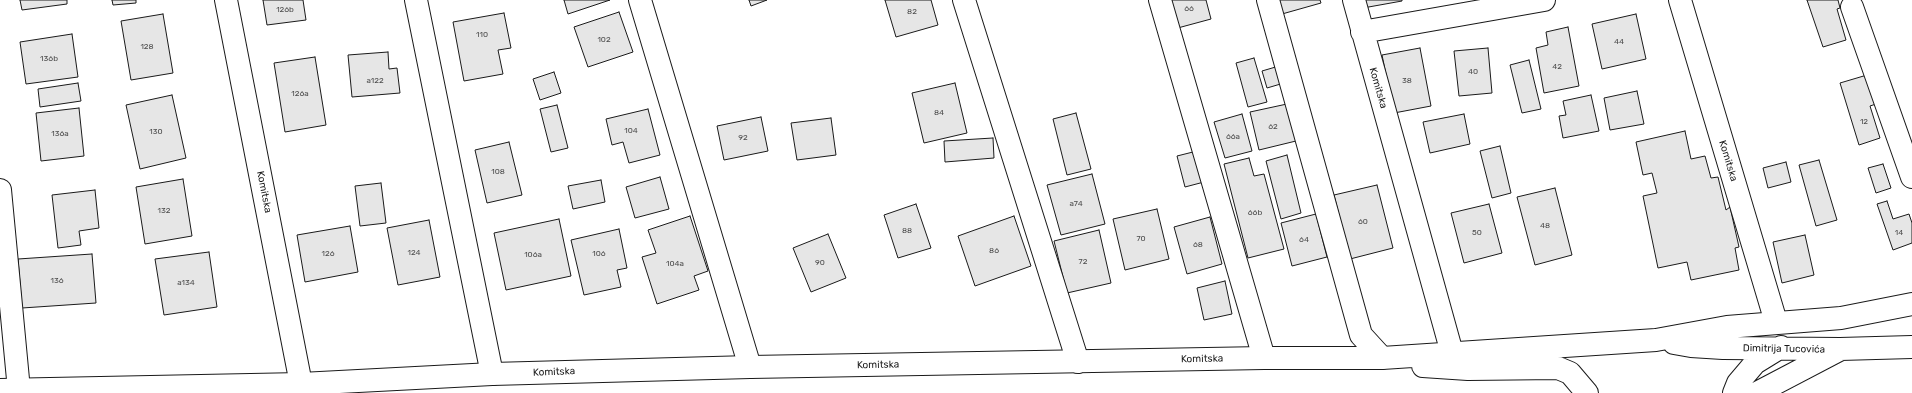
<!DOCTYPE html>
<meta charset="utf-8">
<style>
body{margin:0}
canvas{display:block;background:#fff}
</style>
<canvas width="1912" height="393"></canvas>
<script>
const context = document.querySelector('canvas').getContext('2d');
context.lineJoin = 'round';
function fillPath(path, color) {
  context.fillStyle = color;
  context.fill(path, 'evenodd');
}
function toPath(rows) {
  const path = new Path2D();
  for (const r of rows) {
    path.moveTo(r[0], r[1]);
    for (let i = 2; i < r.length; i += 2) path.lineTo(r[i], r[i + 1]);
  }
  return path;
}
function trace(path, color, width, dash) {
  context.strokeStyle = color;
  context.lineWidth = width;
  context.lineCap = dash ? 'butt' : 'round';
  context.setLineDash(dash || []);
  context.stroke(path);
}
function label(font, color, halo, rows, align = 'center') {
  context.font = font + ' Rubik,sans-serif';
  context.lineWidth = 3;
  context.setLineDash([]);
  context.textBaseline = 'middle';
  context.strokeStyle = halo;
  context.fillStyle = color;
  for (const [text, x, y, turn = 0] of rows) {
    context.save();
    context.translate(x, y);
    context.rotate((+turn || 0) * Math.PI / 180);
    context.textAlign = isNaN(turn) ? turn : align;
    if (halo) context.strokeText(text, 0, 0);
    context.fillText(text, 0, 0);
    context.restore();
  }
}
const building = toPath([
 [20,0,67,0,67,4,22,10,20,0],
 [112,0,136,0,136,3,113,5,112,0],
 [263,0,303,0,306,20,267,25,263,0],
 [564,0,610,0,568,14,564,0],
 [749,0,767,0,751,6,749,0],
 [885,0,931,0,938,25,896,37,885,0],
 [1167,0,1206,0,1211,19,1174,29,1167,0],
 [1278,0,1320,0,1321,3,1282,14,1278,0],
 [1362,0,1402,0,1402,1,1363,8,1362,0],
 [1807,0,1838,0,1840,8,1837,9,1846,40,1823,47,1807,0],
 [619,12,633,52,588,67,574,27,619,12],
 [504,13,511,48,498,50,503,74,464,81,453,22,504,13],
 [163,14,173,73,131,80,121,21,163,14],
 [1636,14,1646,59,1602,69,1592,24,1636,14],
 [1568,27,1579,86,1544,93,1536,48,1548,45,1546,32,1568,27],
 [72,34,78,77,26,84,20,42,72,34],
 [1420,48,1431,106,1394,113,1382,55,1420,48],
 [1488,48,1492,93,1459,96,1454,51,1488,48],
 [388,52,389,69,397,68,400,93,352,97,348,55,388,52],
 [315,57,326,125,285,132,274,63,315,57],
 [1254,58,1267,102,1248,107,1236,63,1254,58],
 [1529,60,1541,109,1522,113,1510,65,1529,60],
 [1279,66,1284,83,1267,88,1262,71,1279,66],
 [554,72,561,93,540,100,533,79,554,72],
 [1867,75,1876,104,1870,106,1880,138,1859,145,1840,83,1867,75],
 [78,83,81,101,40,107,38,89,78,83],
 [955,83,967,133,924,143,912,93,955,83],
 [1637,91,1644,124,1610,130,1604,98,1637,91],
 [172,95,186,158,140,169,126,105,172,95],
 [1591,95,1599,131,1563,138,1559,116,1566,115,1563,101,1591,95],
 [1287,104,1296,141,1259,150,1250,112,1287,104],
 [557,105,568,148,551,152,540,109,557,105],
 [79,108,84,156,41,161,36,113,79,108],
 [648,109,660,155,629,163,623,142,612,145,606,119,648,109],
 [1076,113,1091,169,1067,175,1053,119,1076,113],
 [1242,114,1252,151,1225,158,1214,122,1242,114],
 [1464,114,1470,144,1430,153,1423,122,1464,114],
 [761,117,768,151,724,160,717,126,761,117],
 [831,118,836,155,797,160,791,123,831,118],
 [1685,131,1691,159,1705,156,1711,178,1718,177,1726,210,1730,207,1739,247,1735,248,1739,270,1691,280,1687,262,1658,268,1643,196,1657,193,1652,173,1643,175,1636,142,1685,131],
 [993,138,994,158,945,162,944,141,993,138],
 [509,142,522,195,487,203,475,150,509,142],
 [1500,146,1511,193,1492,198,1480,151,1500,146],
 [1197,151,1204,182,1185,187,1177,156,1197,151],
 [1287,155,1301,213,1281,219,1266,161,1287,155],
 [1249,158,1254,176,1264,174,1284,249,1248,258,1224,164,1249,158],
 [1819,160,1837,220,1816,226,1799,165,1819,160],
 [1786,162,1791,182,1768,188,1763,168,1786,162],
 [1883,164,1891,188,1876,193,1868,168,1883,164],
 [1092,174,1105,224,1061,235,1047,185,1092,174],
 [660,177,669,209,635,218,626,187,660,177],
 [183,179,192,236,145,244,136,187,183,179],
 [601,180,605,202,573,209,568,186,601,180],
 [381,183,386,223,360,226,355,186,381,183],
 [1377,185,1393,248,1350,259,1334,195,1377,185],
 [1555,188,1572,255,1535,265,1517,197,1555,188],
 [95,190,99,228,79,231,81,245,58,248,52,195,95,190],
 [1887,201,1893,219,1909,214,1912,223,1912,243,1893,250,1877,204,1887,201],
 [916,204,931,248,898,258,884,215,916,204],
 [1489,204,1502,253,1464,263,1451,213,1489,204],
 [1157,209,1169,259,1125,270,1113,219,1157,209],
 [1316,214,1327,257,1292,266,1281,223,1316,214],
 [690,216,708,271,694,276,699,290,657,304,642,257,656,253,648,230,690,216],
 [1014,216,1031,266,975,286,958,236,1014,216],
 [1210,217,1222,264,1187,274,1174,227,1210,217],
 [559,219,571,276,506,290,494,233,559,219],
 [429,220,440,277,398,285,387,228,429,220],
 [350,226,358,272,305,282,297,235,350,226],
 [619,229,627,268,617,270,621,287,584,295,571,240,619,229],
 [1099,230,1111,283,1067,293,1054,241,1099,230],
 [828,234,846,278,811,292,793,248,828,234],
 [1805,235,1814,275,1782,283,1773,242,1805,235],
 [209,252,217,307,164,315,155,259,209,252],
 [92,254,96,303,22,308,18,259,92,254],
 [1225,281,1232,314,1204,320,1197,288,1225,281]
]);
const minor = toPath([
 [226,0,301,384],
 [416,0,492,374],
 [640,0,750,367],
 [964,0,1078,362],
 [1160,0,1264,358],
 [1268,0,1361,335,1382,358],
 [1354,0,1452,353],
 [1680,0,1776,322],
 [1852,7,1912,177],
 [1362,32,1544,0],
 [0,190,19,390]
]);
const major = toPath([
 [1674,343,1691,346,1723,348,1840,349,1912,347],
 [1423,366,1468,369,1558,368,1570,373,1587,393],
 [0,390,301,384,492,374,750,367,1264,358,1382,358,1656,340,1727,327,1841,318,1912,304],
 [1734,393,1738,383,1755,363,1781,347],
 [1757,393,1839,350]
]);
const numberNames = [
 ["66",1189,9],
 ["126b",285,10],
 ["82",912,12],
 ["110",482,35],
 ["102",604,40],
 ["44",1619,42],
 ["128",147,47],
 ["136b",49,59],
 ["42",1557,67],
 ["40",1473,72],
 ["a122",375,81],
 ["38",1407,81],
 ["126a",300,94],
 ["84",939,113],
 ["12",1864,122],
 ["62",1273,127],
 ["104",631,131],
 ["130",156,132],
 ["136a",60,134],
 ["66a",1233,137],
 ["92",743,138],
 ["108",498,172],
 ["a74",1076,204],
 ["132",164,211],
 ["66b",1255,213],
 ["60",1363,222],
 ["48",1545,226],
 ["88",907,231],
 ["50",1477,233],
 ["14",1899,233],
 ["70",1141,239],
 ["64",1304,240],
 ["68",1198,245],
 ["86",994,251],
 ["124",414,253],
 ["126",328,254],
 ["106",599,254],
 ["106a",533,255],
 ["72",1083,262],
 ["90",820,263],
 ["104a",675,264],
 ["136",57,281],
 ["a134",186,283]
];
const streetNames = [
 ["Komitska",1378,88,74],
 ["Komitska",1728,161,73],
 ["Komitska",264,192,79],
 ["Dimitrija Tucovića",1784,349,1],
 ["Komitska",1202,359,-1],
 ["Komitska",878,365,-1],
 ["Komitska",554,372,-2]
];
fillPath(building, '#e6e6e6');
trace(building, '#1a1a1a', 1);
trace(minor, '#1a1a1a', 24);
trace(major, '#1a1a1a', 24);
trace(minor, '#fff', 22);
trace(major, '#fff', 22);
label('8px', '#4d4d4d', null, numberNames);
label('10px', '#1a1a1a', '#fff', streetNames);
</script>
